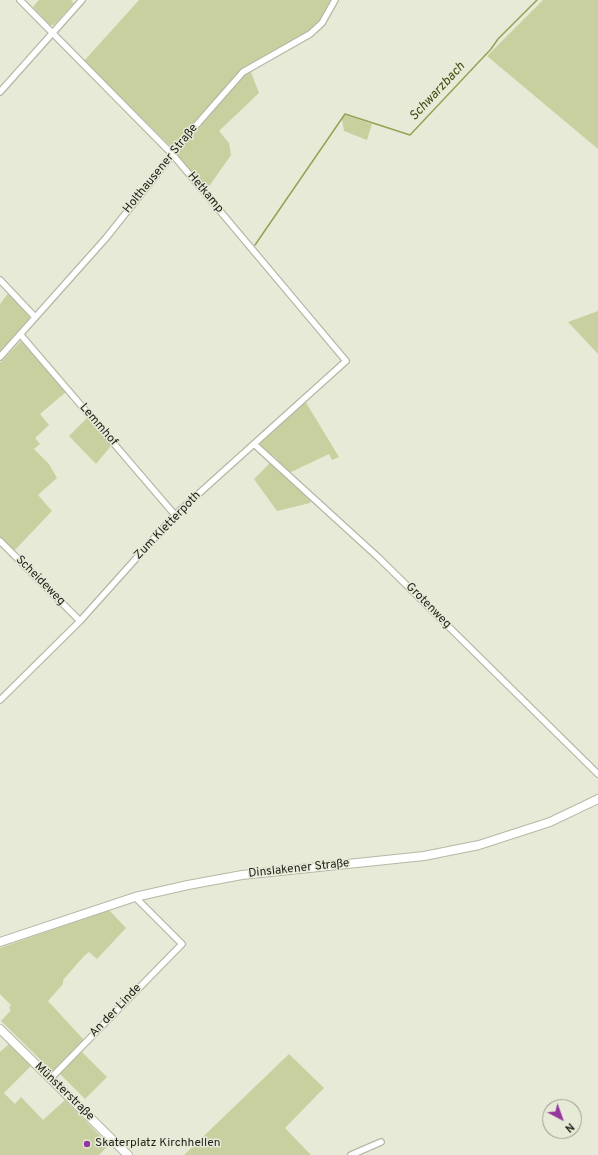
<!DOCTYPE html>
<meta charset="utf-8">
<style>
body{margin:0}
#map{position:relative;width:598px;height:1155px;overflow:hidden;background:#e7ead6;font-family:Overpass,sans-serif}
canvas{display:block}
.north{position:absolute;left:542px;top:1099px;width:40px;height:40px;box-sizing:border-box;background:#e7ead6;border:1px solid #999b8c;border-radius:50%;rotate:139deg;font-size:11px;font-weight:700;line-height:16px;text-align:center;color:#23241d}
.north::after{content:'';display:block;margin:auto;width:14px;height:18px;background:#95359e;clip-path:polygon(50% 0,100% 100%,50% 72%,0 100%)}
</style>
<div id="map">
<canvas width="598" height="1155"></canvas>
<div class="north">N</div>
</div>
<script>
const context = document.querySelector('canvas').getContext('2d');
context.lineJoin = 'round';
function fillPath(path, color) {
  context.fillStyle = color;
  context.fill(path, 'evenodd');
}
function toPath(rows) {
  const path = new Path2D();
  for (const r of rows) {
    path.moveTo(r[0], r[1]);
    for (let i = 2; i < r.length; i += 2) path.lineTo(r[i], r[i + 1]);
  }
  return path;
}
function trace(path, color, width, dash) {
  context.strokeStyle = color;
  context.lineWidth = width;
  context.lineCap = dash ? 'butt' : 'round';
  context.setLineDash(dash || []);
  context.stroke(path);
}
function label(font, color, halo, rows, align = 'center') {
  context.font = font + ' Overpass,sans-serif';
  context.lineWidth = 3;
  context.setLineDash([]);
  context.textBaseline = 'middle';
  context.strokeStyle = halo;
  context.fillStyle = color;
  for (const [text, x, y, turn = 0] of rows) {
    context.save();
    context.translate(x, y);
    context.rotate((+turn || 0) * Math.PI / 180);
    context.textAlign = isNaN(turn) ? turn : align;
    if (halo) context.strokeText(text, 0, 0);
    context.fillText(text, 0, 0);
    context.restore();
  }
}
const green = toPath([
 [39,0,71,0,74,3,54,25,50,25,33,7],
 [139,0,332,0,322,18,307,33,243,68,171,147,84,61],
 [543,0,598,0,598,149,487,56],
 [251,72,259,93,219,131,229,143,231,155,210,185,208,187,202,186,176,156,242,77],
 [345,115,372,124,367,140,344,131,342,119],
 [9,292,30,318,0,354,0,304],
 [598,311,598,354,568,322],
 [20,342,23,342,66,392,40,414,49,425,35,438,40,444,34,449,49,464,57,478,38,495,52,511,14,551,0,538,0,363],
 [305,401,339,457,332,460,329,454,289,473,275,460,277,459,274,456,272,458,259,446,259,442],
 [88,417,111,446,96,464,69,436],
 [270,463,311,500,310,503,277,511,254,479],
 [109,910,126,928,97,959,89,952,84,956,63,980,63,984,48,1001,84,1040,53,1072,1,1021,11,1010,9,1008,11,1005,0,994,0,948],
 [9,1044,31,1066,4,1093,15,1104,21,1097,43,1120,65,1100,109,1145,99,1155,0,1155,0,1052],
 [81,1051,107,1077,85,1099,59,1073],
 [289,1054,324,1088,285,1128,311,1155,184,1155]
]);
const stream = toPath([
 [255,245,345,114,410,135,491,49,498,39,537,0]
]);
const minor = toPath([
 [0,92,82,0],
 [0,280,35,317],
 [20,334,175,515],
 [0,357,106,238,192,130,243,72,310,34,322,23,335,0],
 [254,444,380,559,598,774],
 [0,541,80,621],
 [0,700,80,621,175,515,346,361,173,155,20,0],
 [50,1079,182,944,135,897],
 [351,1155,381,1142]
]);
const secondary = toPath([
 [0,942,135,897,188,885,242,875,424,856,479,845,550,822,598,799],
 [0,1029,128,1155]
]);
const markers = [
 [87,1144,4,"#95359e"]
];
const streetNames = [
 ["Holthausener Straße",161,169,-51],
 ["Hetkamp",205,193,50],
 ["Lemmhof",98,425,49],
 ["Zum Kletterpoth",168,526,-46],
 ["Scheideweg",40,581,45],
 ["Grotenweg",428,606,45],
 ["Dinslakener Straße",299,869,-6],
 ["An der Linde",116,1011,-46],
 ["Münsterstraße",64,1092,44]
];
const poiNames = [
 ["Skaterplatz Kirchhellen",95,1144]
];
const waterNames = [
 ["Schwarzbach",438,92,-47]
];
fillPath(green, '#c9d0a0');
trace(stream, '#98a054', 1.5);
trace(minor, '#b5b8a5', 8);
trace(secondary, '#b5b8a5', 10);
trace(minor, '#fff', 5.5);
trace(secondary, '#fff', 8);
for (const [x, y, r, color] of markers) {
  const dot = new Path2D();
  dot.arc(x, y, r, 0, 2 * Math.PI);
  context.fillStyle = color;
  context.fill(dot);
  trace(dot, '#e7ead6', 1.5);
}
label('12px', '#23241d', '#e7ead6', streetNames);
label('12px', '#23241d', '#e7ead6', poiNames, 'left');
label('italic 13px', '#44490e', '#e7ead6', waterNames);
</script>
